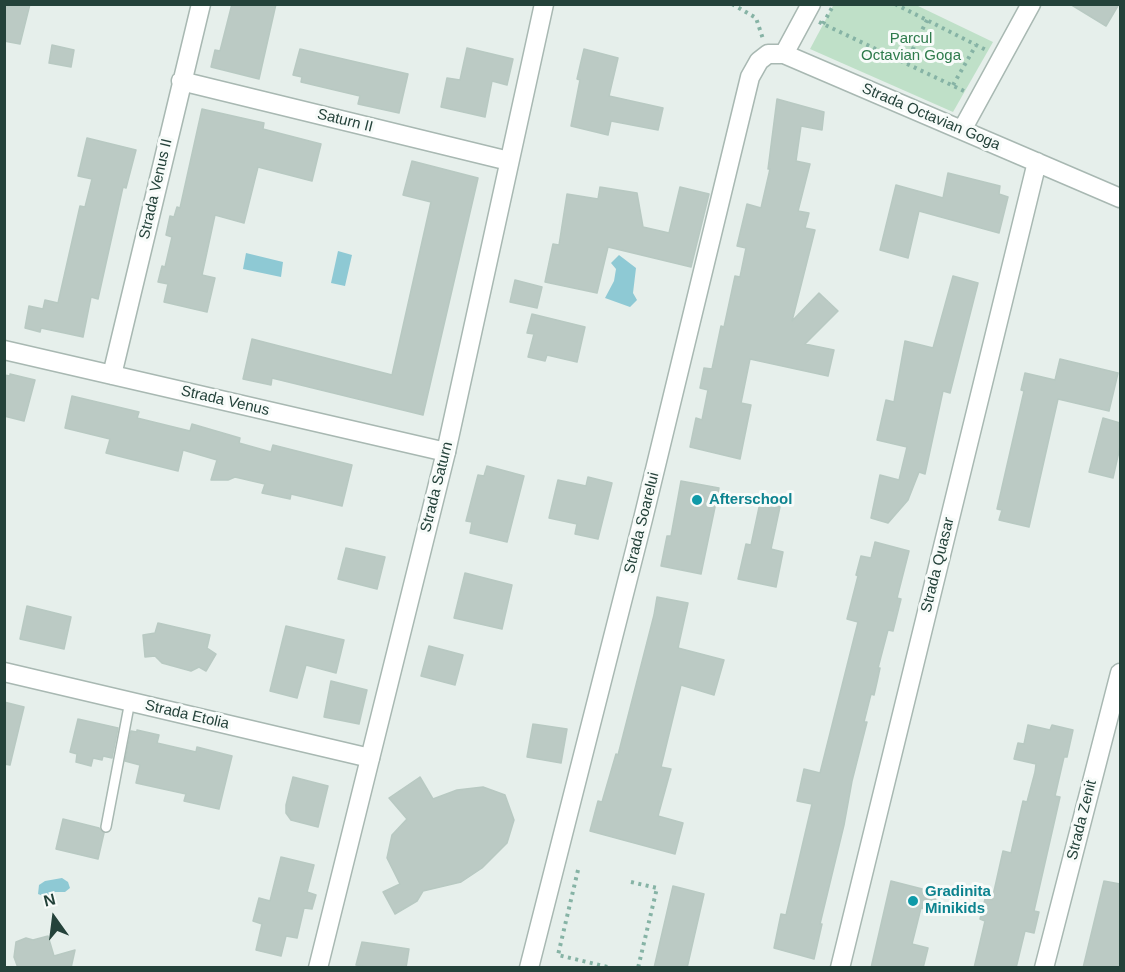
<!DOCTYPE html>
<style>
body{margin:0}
#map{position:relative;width:1125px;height:972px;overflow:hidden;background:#e6efeb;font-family:Arial,sans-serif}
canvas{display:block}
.frame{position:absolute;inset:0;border:6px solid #24423a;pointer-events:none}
.north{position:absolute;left:24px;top:888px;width:60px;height:60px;-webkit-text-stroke:4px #f7fbf9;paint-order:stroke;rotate:346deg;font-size:16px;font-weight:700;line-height:24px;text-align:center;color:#24423a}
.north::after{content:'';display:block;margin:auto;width:21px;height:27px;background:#24423a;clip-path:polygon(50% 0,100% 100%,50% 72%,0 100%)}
</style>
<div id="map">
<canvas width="1125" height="972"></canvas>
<div class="frame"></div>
<div class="north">N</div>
</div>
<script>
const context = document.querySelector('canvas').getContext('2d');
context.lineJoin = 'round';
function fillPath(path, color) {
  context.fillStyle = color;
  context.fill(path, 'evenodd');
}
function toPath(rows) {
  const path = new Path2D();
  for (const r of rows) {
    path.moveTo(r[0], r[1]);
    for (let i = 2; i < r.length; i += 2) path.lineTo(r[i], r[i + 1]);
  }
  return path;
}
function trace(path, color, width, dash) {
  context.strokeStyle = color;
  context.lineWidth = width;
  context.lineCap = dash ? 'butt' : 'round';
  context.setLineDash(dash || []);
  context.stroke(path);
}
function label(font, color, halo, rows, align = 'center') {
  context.font = font + ' Arial,sans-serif';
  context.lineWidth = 6;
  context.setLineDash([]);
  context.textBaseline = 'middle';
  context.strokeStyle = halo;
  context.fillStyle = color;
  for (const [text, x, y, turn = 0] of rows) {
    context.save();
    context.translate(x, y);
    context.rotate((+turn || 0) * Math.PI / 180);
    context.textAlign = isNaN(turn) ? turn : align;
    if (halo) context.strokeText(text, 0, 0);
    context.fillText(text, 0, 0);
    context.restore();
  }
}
const green = toPath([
 [834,4,916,5,993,42,953,112,810,49]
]);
const water = toPath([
 [338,251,352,255,345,286,331,283],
 [246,253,283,262,281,277,243,269],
 [619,255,636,268,633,293,637,300,630,307,605,298,614,281,616,269,611,263],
 [62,878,68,882,70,888,65,892,55,892,46,897,38,894,39,885,45,881]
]);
const building = toPath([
 [4,4,30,4,20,44,4,41,4,4],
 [232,4,276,4,259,79,211,67,215,50,220,51,232,4],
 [1070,4,1119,4,1106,26,1070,4],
 [52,45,74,50,71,67,49,63,52,45],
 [467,48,513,59,507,85,492,81,485,117,441,107,447,78,460,80,467,48],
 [300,49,408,74,399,113,358,104,360,96,301,82,302,77,293,75,300,49],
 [584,49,618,58,609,96,663,108,658,130,611,121,608,135,571,126,580,80,577,79,584,49],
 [777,99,824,112,822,130,801,126,796,161,810,164,798,211,809,213,805,228,815,230,792,321,819,293,838,311,805,344,834,350,828,376,750,359,741,403,751,405,740,459,690,447,696,418,702,420,708,390,700,388,704,368,712,369,721,326,724,327,735,276,740,277,746,248,737,246,747,204,761,208,770,169,768,169,777,99],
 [202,109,264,123,263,129,321,144,312,181,258,167,244,223,215,215,202,275,215,278,207,312,164,302,168,284,158,282,162,266,165,267,172,237,166,235,170,216,174,217,177,207,180,208,202,109],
 [87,138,136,150,126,188,123,187,98,299,91,297,83,337,41,328,40,332,25,328,29,306,43,309,45,300,58,303,80,206,85,207,92,179,78,176,87,138],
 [412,161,478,178,423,415,272,378,271,385,243,379,252,339,392,375,431,202,403,195,412,161],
 [948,173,1000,186,999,194,1008,197,999,233,919,211,908,258,880,250,896,185,943,198,948,173],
 [600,187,637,193,643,227,669,233,680,187,709,194,691,267,608,247,597,293,545,282,553,244,559,245,567,194,598,199,600,187],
 [953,276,978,283,950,393,943,391,925,474,919,472,908,500,888,523,871,518,880,475,899,480,907,447,877,440,886,400,894,402,905,341,933,348,953,276],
 [515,280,542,287,537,308,510,302,515,280],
 [532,314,585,327,577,362,547,355,545,361,528,357,534,334,527,333,532,314],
 [1060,359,1118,373,1109,411,1058,399,1029,527,999,520,1002,510,997,509,1024,391,1021,390,1025,373,1055,380,1060,359],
 [10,374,35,380,24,421,4,416,4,375,10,376,10,374],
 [72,396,139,412,137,418,190,431,192,424,240,438,239,443,271,452,273,445,352,465,342,506,291,494,290,499,262,493,265,484,235,477,228,480,211,480,217,460,183,450,178,471,106,453,110,439,65,428,72,396],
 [1103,418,1120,423,1120,447,1113,478,1089,472,1103,418],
 [487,466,524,476,507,542,470,533,472,522,466,521,478,475,484,476,487,466],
 [588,477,612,483,598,539,575,534,577,524,549,518,558,480,586,486,588,477],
 [681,481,719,488,701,574,661,566,667,536,671,536,681,481],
 [761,498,781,502,771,549,783,552,776,587,738,579,746,544,751,545,761,498],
 [875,542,909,551,897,598,901,599,893,631,888,630,878,668,880,668,877,682,874,695,871,694,864,722,867,722,852,781,844,825,820,924,822,924,814,959,774,948,781,914,786,915,812,804,797,801,804,769,820,773,858,622,847,619,858,576,856,575,861,556,871,558,875,542],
 [346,548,385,557,377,589,338,579,346,548],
 [465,573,512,585,502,629,454,618,465,573],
 [657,597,688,603,678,648,724,660,714,695,681,685,661,767,671,769,658,816,683,823,675,854,590,831,598,801,602,802,616,754,618,755,654,615,657,597],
 [27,606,71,617,64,649,20,639,27,606],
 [158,623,210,635,207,648,216,654,206,671,199,667,191,671,162,663,155,656,145,657,143,635,155,633,158,623],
 [286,626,344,640,336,673,306,665,297,698,270,691,286,626],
 [429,646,463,655,455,685,421,676,429,646],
 [331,681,367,690,359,724,324,717,331,681],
 [4,702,24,707,10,765,4,764,4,702],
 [78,719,118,728,112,758,103,756,102,760,93,758,91,766,76,762,77,754,70,752,78,719],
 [533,724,567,729,561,763,527,757,533,724],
 [1028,725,1050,730,1052,725,1073,730,1067,757,1064,757,1055,796,1060,797,1034,911,1039,912,1034,933,1025,931,1016,968,974,968,985,921,980,919,985,899,992,900,1003,851,1011,853,1023,801,1027,802,1035,772,1036,764,1014,759,1018,743,1024,744,1028,725],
 [137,730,159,735,157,743,196,752,197,747,232,756,219,809,184,801,186,794,136,783,140,765,125,761,131,731,137,732,137,730],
 [293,777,328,786,318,827,291,820,286,813,286,805,293,777],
 [420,777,433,799,457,790,483,787,505,795,514,820,507,843,482,868,461,882,423,891,417,901,395,914,383,892,400,884,387,858,392,835,407,819,389,798,420,777],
 [63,819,99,828,104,833,98,859,56,849,63,819],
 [281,857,314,865,307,892,316,895,312,909,304,908,297,938,286,936,281,956,256,950,262,924,253,921,259,898,270,901,281,857],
 [891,881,942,894,937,912,921,908,912,944,928,948,923,968,871,968,891,881],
 [1104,881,1120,884,1119,968,1083,968,1104,881],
 [673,886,704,894,687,968,654,968,673,886],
 [48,936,54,956,75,950,71,968,18,968,14,957,16,942,26,938,33,940,48,936],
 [362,942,409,949,406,968,375,968,356,965,362,942]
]);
const path = toPath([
 [732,4,756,18,763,39],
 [895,4,988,51],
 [819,22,964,91],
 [823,24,834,4],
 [906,63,927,20],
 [953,85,976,45],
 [578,870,558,955,612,968],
 [631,882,657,888,638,968]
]);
const service = toPath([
 [106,827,130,701]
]);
const minor = toPath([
 [784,54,811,4],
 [181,81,509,161],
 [962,130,1031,4],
 [4,350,446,452],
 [112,375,201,4],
 [4,672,370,758],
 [529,968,643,519,750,77,759,61,768,54,784,54,1120,198],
 [840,968,1037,162],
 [1044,968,1120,673]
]);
const tertiary = toPath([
 [318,968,446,452,544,4]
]);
const markers = [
 [697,500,6,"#0f9aa8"],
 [913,901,6,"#0f9aa8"]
];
const parkNames = [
 ["Parcul",911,39],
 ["Octavian Goga",911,56]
];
const streetNames = [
 ["Strada Octavian Goga",931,117,23],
 ["Saturn II",345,121,14],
 ["Strada Venus II",156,189,-77],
 ["Strada Venus",225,401,13],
 ["Strada Saturn",437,487,-76],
 ["Strada Soarelui",642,523,-76],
 ["Strada Quasar",938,565,-76],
 ["Strada Etolia",187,715,13],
 ["Strada Zenit",1082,820,-76]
];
const cultureNames = [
 ["Afterschool",709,500],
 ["Gradinita",925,892],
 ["Minikids",925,909]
];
fillPath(green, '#bfe0c8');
fillPath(water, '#8ec9d4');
fillPath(building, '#bbcac4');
trace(building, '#b8c9c2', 1.5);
trace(service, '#a8b8b2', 12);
trace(minor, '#a8b8b2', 21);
trace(tertiary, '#a8b8b2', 21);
trace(path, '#86b3a5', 4, [3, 4.5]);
trace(service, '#fff', 9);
trace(minor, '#fff', 18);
trace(tertiary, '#fff', 18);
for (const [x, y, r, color] of markers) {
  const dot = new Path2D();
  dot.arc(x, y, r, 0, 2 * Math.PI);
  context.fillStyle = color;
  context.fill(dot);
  trace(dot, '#f7fbf9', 2);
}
label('15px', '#2d7a4b', '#f7fbf9', parkNames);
label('15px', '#24423a', '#f7fbf9', streetNames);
label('bold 15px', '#0d838f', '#f7fbf9', cultureNames, 'left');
</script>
